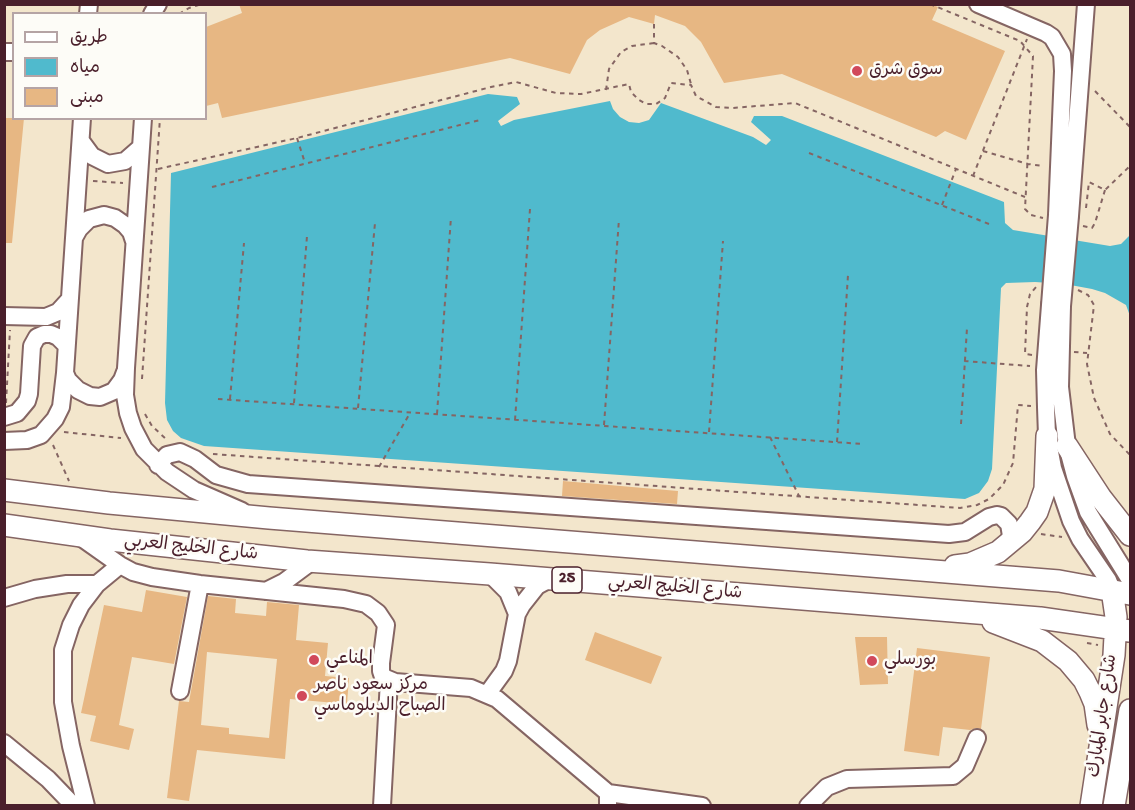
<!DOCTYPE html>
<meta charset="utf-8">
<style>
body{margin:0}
#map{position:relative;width:1135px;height:810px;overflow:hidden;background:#f3e6cc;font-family:"Gochi Hand","Playpen Sans Arabic",sans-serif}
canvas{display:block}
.frame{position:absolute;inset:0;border:6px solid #4a1f2b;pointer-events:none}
.legend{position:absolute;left:12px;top:12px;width:195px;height:108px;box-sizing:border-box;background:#fdfcf7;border:2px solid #b5a4a5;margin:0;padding:8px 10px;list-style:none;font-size:18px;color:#4a1f2b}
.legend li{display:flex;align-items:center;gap:12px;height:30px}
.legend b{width:30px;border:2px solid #b5a4a5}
</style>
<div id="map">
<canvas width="1135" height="810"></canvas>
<div class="frame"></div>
<ul class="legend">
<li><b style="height:8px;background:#fff"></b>طريق</li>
<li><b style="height:16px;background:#50bacd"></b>مياه</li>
<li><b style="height:16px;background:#e7b783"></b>مبنى</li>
</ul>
</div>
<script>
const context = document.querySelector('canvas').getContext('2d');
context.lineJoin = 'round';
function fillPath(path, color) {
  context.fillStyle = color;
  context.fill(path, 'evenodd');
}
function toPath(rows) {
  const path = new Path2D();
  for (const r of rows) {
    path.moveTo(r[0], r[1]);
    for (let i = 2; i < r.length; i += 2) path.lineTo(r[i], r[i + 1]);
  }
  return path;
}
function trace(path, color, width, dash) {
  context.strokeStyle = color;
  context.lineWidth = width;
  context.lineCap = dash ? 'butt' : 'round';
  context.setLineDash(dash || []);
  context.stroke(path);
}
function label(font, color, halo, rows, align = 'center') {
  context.font = font + ' "Gochi Hand","Playpen Sans Arabic",sans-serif';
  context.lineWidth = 5;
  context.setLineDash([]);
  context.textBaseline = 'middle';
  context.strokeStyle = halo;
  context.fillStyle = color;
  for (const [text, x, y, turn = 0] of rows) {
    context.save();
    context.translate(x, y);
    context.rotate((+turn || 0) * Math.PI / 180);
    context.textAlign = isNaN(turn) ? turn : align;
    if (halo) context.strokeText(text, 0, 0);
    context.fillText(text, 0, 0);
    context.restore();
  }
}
const water = toPath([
 [488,94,517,97,520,104,498,121,501,126,514,120,610,101,613,109,620,117,629,122,639,123,649,120,661,103,753,137,766,145,771,140,751,122,754,116,782,116,1004,202,1005,223,1013,230,1110,246,1121,244,1130,235,1130,316,1126,305,1105,293,1092,289,1065,284,1035,282,1006,283,1001,288,992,469,988,481,979,493,965,499,204,446,181,438,173,431,167,420,165,403,171,173]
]);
const building = toPath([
 [239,4,930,4,938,7,932,20,1005,51,966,140,945,131,936,137,782,74,724,83,701,42,685,26,655,15,654,24,629,17,600,30,587,40,570,74,510,58,222,118,218,103,206,106,206,27,242,13],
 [4,118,24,118,12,243,4,243],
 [563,481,678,491,677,504,562,496],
 [146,590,187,597,174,664,132,657,119,725,134,729,129,750,90,741,96,716,81,713,104,605,142,612],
 [208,596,236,599,235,613,266,616,267,602,299,605,296,640,328,643,325,676,349,678,347,704,290,699,285,759,197,750,189,801,167,798,179,701,189,702],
 [207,652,277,659,269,738,229,734,229,728,201,725],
 [595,632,662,657,651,684,585,660],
 [855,637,887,637,888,684,860,685],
 [917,648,990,657,981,729,976,728,970,730,943,727,939,756,904,751]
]);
const path = toPath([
 [930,4,1020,41,1033,56,1025,209,1031,215,1043,218],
 [179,14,189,8,202,4],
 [654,24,654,43,662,46,678,57,687,70,691,84],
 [606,90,609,69,621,52,632,46,654,43],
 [1095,91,1130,127],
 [297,138,305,163],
 [983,151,1028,164,1044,166],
 [809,153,989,224],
 [158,169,297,138,491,87,516,82,556,93,581,94,629,84,631,92,639,100,646,104,656,104,665,98,671,83,691,85,696,96,716,107,732,108,795,103,1025,197],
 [973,176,1027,39],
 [93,181,123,183],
 [212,187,480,120],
 [942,205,956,169],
 [1086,208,1089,182,1105,190,1130,166],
 [1083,226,1092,228,1095,223,1105,190],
 [1078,290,1088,295,1094,305,1087,364,1094,398,1110,434,1130,455],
 [1074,352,1087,353],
 [1032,355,1025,354,1027,307,1030,294,1037,286],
 [964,361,1030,366],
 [142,379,160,118],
 [218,399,863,444],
 [230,399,244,243],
 [6,403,10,330],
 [294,403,307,236],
 [358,408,375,223],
 [145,414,152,426,166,439],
 [437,414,451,217],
 [515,420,530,209],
 [961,424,967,328],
 [604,425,619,219],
 [64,432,121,438],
 [709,432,723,241],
 [770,437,799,496],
 [837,442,848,275],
 [53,445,69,481],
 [213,454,960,508,977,505,989,499,1003,485,1013,463,1018,405,1031,406],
 [379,467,410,413],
 [1041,534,1062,537],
 [1087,643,1098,645]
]);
const minor = toPath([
 [978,4,1046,33,1052,37,1062,54,1063,71,1057,215],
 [88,14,89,4],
 [152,14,158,4],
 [4,52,14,52],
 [143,118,126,368,125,395,128,413,133,428,144,449,167,472,194,490,242,511],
 [81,141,92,156,108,164,125,161,141,147],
 [1070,216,1086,4],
 [74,238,79,229,89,219,104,215,115,218,125,225,131,232,134,241],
 [1050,305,1045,370,1046,407,1047,436,1053,468,1071,521,1080,539,1108,580,1112,590],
 [1062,306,1060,387,1067,446,1075,476,1088,512,1130,580],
 [4,316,46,317,58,312,69,300],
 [65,373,68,380,78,390,90,396,100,397,114,391,122,380,125,372],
 [4,417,17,413,27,401,29,394,32,346,37,337,44,334,51,334,58,337,66,345],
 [4,441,27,440,41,435,55,419,61,407,65,373,82,118],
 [158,465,167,455,180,452,195,459,216,475,248,484,949,534,965,532,989,517,997,515,1001,516,1009,524,1011,536,1009,543],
 [79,536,120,565,133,572,152,577,200,584,344,599,366,604,378,613,386,625,381,663,381,671,383,677,395,682,471,688,497,699,608,793,608,806],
 [490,574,508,592,517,614],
 [266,591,284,582,311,562],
 [4,598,35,589,67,584,97,584],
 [180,691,200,584],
 [488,693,504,671,508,661,517,614,522,605,537,586,550,579],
 [4,743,48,779,74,806],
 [608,793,702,806],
 [86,806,71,746,63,702,63,650,71,625,81,605,97,584,120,565],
 [382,806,389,680],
 [808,806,827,787,847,779,953,776,965,766,977,738]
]);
const major = toPath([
 [1067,446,1101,498,1130,535],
 [4,490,109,503,269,518,1059,581,1130,594],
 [4,525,110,540,307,561,490,574,1040,618,1130,631],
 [955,566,970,564,998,552,1022,532,1030,522,1037,512,1045,489,1047,436],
 [993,622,1042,641,1068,661,1084,680,1090,692,1095,704,1098,725],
 [1091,806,1114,655,1116,617,1112,590],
 [1114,806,1130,710]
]);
const minorBridge = toPath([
 [1050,305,1057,215],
 [1062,306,1070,216]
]);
const markers = [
 [857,71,6,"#d1495b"],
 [314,660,6,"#d1495b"],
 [872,661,6,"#d1495b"],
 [302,696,6,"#d1495b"]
];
const shields = [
 [567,580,30]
];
const shieldNames = [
 ["25",567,580]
];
const poiNames = [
 ["سوق شرق",869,71],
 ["المناعي",326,660],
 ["بورسلي",884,661],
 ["مركز سعود ناصر",314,686],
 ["الصباح الدبلوماسي",314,707]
];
const streetNames = [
 ["شارع الخليج العربي",191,549,6],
 ["شارع الخليج العربي",675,589,5],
 ["شارع جابر المبارك",1104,716,-82]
];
fillPath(water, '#50bacd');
fillPath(building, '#e7b783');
trace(minor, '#856563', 20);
trace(major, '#856563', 24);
trace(path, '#856563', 2, [4.5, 4.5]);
trace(minor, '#fff', 16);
trace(major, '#fff', 21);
trace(minorBridge, '#856563', 20, []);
trace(minorBridge, '#fff', 16);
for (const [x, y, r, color] of markers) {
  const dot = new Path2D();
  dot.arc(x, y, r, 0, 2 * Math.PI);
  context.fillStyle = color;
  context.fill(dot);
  trace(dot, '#fdfcf7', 2);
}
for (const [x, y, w] of shields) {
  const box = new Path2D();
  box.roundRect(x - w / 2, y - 13, w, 26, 4.5);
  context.fillStyle = '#fdfcf7';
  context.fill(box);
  trace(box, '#4a1f2b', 1.5);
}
label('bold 16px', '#4a1f2b', null, shieldNames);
label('18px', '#4a1f2b', '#fdfcf7', poiNames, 'left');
label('18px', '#4a1f2b', '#fdfcf7', streetNames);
</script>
